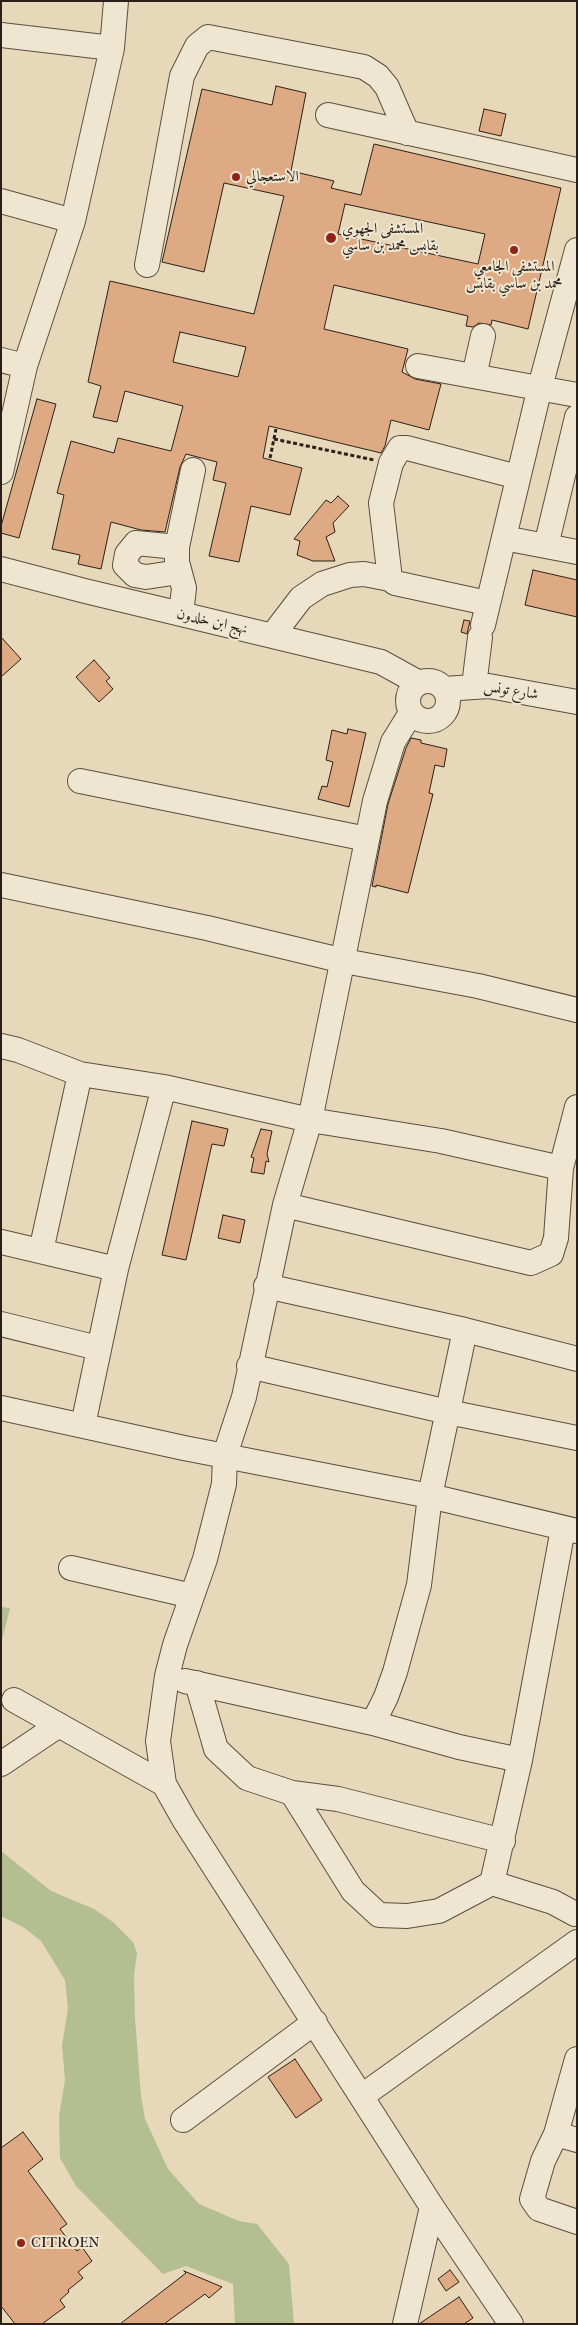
<!DOCTYPE html>
<meta charset="utf-8">
<style>
body{margin:0}
#map{position:relative;width:578px;height:2325px;overflow:hidden;background:#e6d8b8;font-family:"IM FELL French Canon",serif}
canvas{display:block}
.frame{position:absolute;inset:0;border:2px solid #2b2019;pointer-events:none}
</style>
<div id="map">
<canvas width="578" height="2325"></canvas>
<div class="frame"></div>
</div>
<script>
const context = document.querySelector('canvas').getContext('2d');
context.lineJoin = 'round';
function fillPath(path, color) {
  context.fillStyle = color;
  context.fill(path, 'evenodd');
}
function toPath(rows) {
  const path = new Path2D();
  for (const r of rows) {
    if (r.length === 3) {
      path.moveTo(r[0] + r[2], r[1]);
      path.arc(r[0], r[1], r[2], 0, 2 * Math.PI);
      continue;
    }
    path.moveTo(r[0], r[1]);
    for (let i = 2; i < r.length; i += 2) path.lineTo(r[i], r[i + 1]);
  }
  return path;
}
function trace(path, color, width, dash) {
  context.strokeStyle = color;
  context.lineWidth = width;
  context.lineCap = dash ? 'butt' : 'round';
  context.setLineDash(dash || []);
  context.stroke(path);
}
function label(font, color, halo, rows, align = 'center') {
  context.font = font + ' "IM FELL French Canon",Amiri,serif';
  context.lineWidth = 4;
  context.setLineDash([]);
  context.textBaseline = 'middle';
  context.strokeStyle = halo;
  context.fillStyle = color;
  for (const [text, x, y, turn = 0] of rows) {
    context.save();
    context.translate(x, y);
    context.rotate((+turn || 0) * Math.PI / 180);
    context.textAlign = isNaN(turn) ? turn : align;
    if (halo) context.strokeText(text, 0, 0);
    context.fillText(text, 0, 0);
    context.restore();
  }
}
const green = toPath([
 [1,1607,10,1608,1,1644],
 [1,1851,51,1891,94,1909,113,1922,133,1942,137,1953,134,1975,135,2018,141,2096,145,2119,168,2169,199,2204,239,2221,257,2224,289,2264,294,2324,235,2324,233,2284,186,2266,163,2274,76,2186,60,2158,59,2116,65,2080,62,2045,68,2009,65,1980,41,1941,23,1927,1,1916]
]);
const building = toPath([
 [276,86,306,93,291,171,334,181,331,188,361,195,374,144,561,188,528,329,492,320,491,325,479,323,473,327,466,326,468,316,334,285,324,329,408,349,402,372,415,379,441,384,429,430,391,420,385,446,381,453,269,426,263,458,302,468,290,515,251,506,239,562,209,556,226,483,213,480,217,462,186,454,180,467,165,532,141,530,111,522,101,569,78,564,80,555,52,549,64,495,57,493,71,441,114,453,118,438,171,451,183,406,125,391,117,422,93,417,101,386,88,382,110,281,254,314,284,196,224,183,204,272,162,262,202,89,272,105,276,86],
 [345,204,485,234,478,264,338,234,345,204],
 [180,332,246,347,238,377,173,362,180,332],
 [484,109,506,114,501,136,479,131,484,109],
 [37,399,56,404,19,538,1,533,1,526,37,399],
 [338,496,349,506,333,523,335,532,326,537,335,561,313,561,297,555,300,541,294,539,326,500,331,503,338,496],
 [533,570,577,580,577,617,525,605,533,570],
 [464,620,470,621,467,634,461,632,464,620],
 [1,637,21,659,1,677,1,637],
 [94,660,110,678,106,681,113,689,99,702,76,677,94,660],
 [348,729,366,733,349,807,318,799,322,786,327,787,333,762,326,760,332,730,347,734,348,729],
 [411,738,421,740,421,743,447,749,444,767,435,765,429,793,433,794,408,893,376,885,376,887,372,886,388,804,406,748,411,738],
 [192,1121,228,1129,224,1146,212,1144,186,1260,162,1255,192,1121],
 [261,1129,272,1131,267,1154,269,1162,266,1161,264,1174,251,1172,254,1158,251,1157,261,1129],
 [223,1215,245,1220,240,1243,218,1238,223,1215],
 [295,2059,322,2100,296,2118,268,2077,295,2059],
 [23,2132,43,2159,28,2171,67,2224,60,2229,77,2251,82,2247,92,2261,78,2272,83,2278,68,2290,69,2292,60,2300,65,2307,42,2324,15,2324,1,2306,1,2148,23,2132],
 [450,2270,459,2282,446,2291,438,2279,450,2270],
 [184,2271,222,2287,209,2298,205,2294,164,2324,120,2324,186,2273,184,2271],
 [459,2297,473,2318,464,2324,419,2324,459,2297]
]);
const path = toPath([
 [274,439,374,460],
 [270,458,276,429]
]);
const minor = toPath([
 [1,35,112,48],
 [328,115,577,170],
 [1,201,73,221],
 [147,265,182,76,197,46,208,37,364,67,378,76,387,87,407,133],
 [1,360,25,366],
 [418,366,577,395],
 [474,376,483,336],
 [1,472,25,366,73,221,112,48,116,1],
 [504,538,577,552],
 [546,546,577,417],
 [177,547,136,543,127,554,125,565,135,575,146,577,179,572],
 [1,569,85,591,381,662,419,683],
 [487,603,395,583,390,579,381,503,391,463,400,448,407,448,518,477],
 [181,614,184,588,177,562,177,547,193,470],
 [483,625,540,387,577,250],
 [272,636,301,598,322,584,350,575,364,574,390,579],
 [428,701,20],
 [474,686,480,637],
 [444,689,489,686,577,702],
 [411,713,393,742,375,801,310,1120,285,1205,244,1397,225,1455,224,1484,205,1559,175,1645,167,1676,158,1741,164,1784,185,1821,432,2207,511,2324],
 [80,781,367,839],
 [1,885,207,928,344,961,478,986,577,1010],
 [1,1046,18,1050,80,1074,164,1087,310,1120,441,1141,561,1168],
 [285,1205,531,1263,551,1254,556,1238,561,1168,577,1107],
 [1,1242,116,1269],
 [41,1251,80,1074],
 [266,1286,465,1330,577,1359],
 [1,1324,98,1348],
 [465,1330,430,1496,419,1585,395,1672,386,1697,373,1723,459,1747,520,1760],
 [249,1366,448,1412,577,1438],
 [1,1408,184,1448,430,1496,577,1531],
 [83,1425,116,1269,164,1087],
 [71,1568,192,1596],
 [185,1681,373,1723],
 [197,1683,216,1749,247,1778,292,1793,338,1799,503,1841],
 [14,1700,164,1784],
 [1,1764,59,1725],
 [292,1793,353,1891,379,1915,407,1916,439,1911,492,1883,553,1902,575,1914],
 [492,1883,520,1760,563,1529],
 [577,2059,556,2134,543,2161,532,2199,539,2209,577,2222],
 [362,2096,577,1942],
 [183,2120,315,2022],
 [556,2134,577,2140],
 [405,2324,432,2207]
]);
const markers = [
 [236,177,5,"#8f2418"],
 [331,238,6,"#8f2418"],
 [514,250,5,"#8f2418"],
 [21,2243,5,"#8f2418"]
];
const poiNames = [
 ["الاستعجالي",246,177],
 ["المستشفى الجهوي",342,229],
 ["بقابس محمد بن ساسي",342,246],
 ["المستشفى الجامعي",514,267,"center"],
 ["محمد بن ساسي بقابس",514,284,"center"],
 ["CITROEN",31,2243]
];
const streetNames = [
 ["نهج ابن خلدون",212,622,13],
 ["شارع تونس",511,691,9]
];
fillPath(green, '#b3bf90');
fillPath(building, '#ddaa83');
trace(building, '#2b2019', 1);
trace(minor, '#5a4e41', 26);
trace(path, '#2b2019', 3, [4, 2.5]);
trace(minor, '#efe6d1', 24);
for (const [x, y, r, color] of markers) {
  const dot = new Path2D();
  dot.arc(x, y, r, 0, 2 * Math.PI);
  context.fillStyle = color;
  context.fill(dot);
  trace(dot, '#efe6d1', 2);
}
label('15px', '#2b2019', '#efe6d1', poiNames, 'left');
label('15px', '#2b2019', '#efe6d1', streetNames);
</script>
